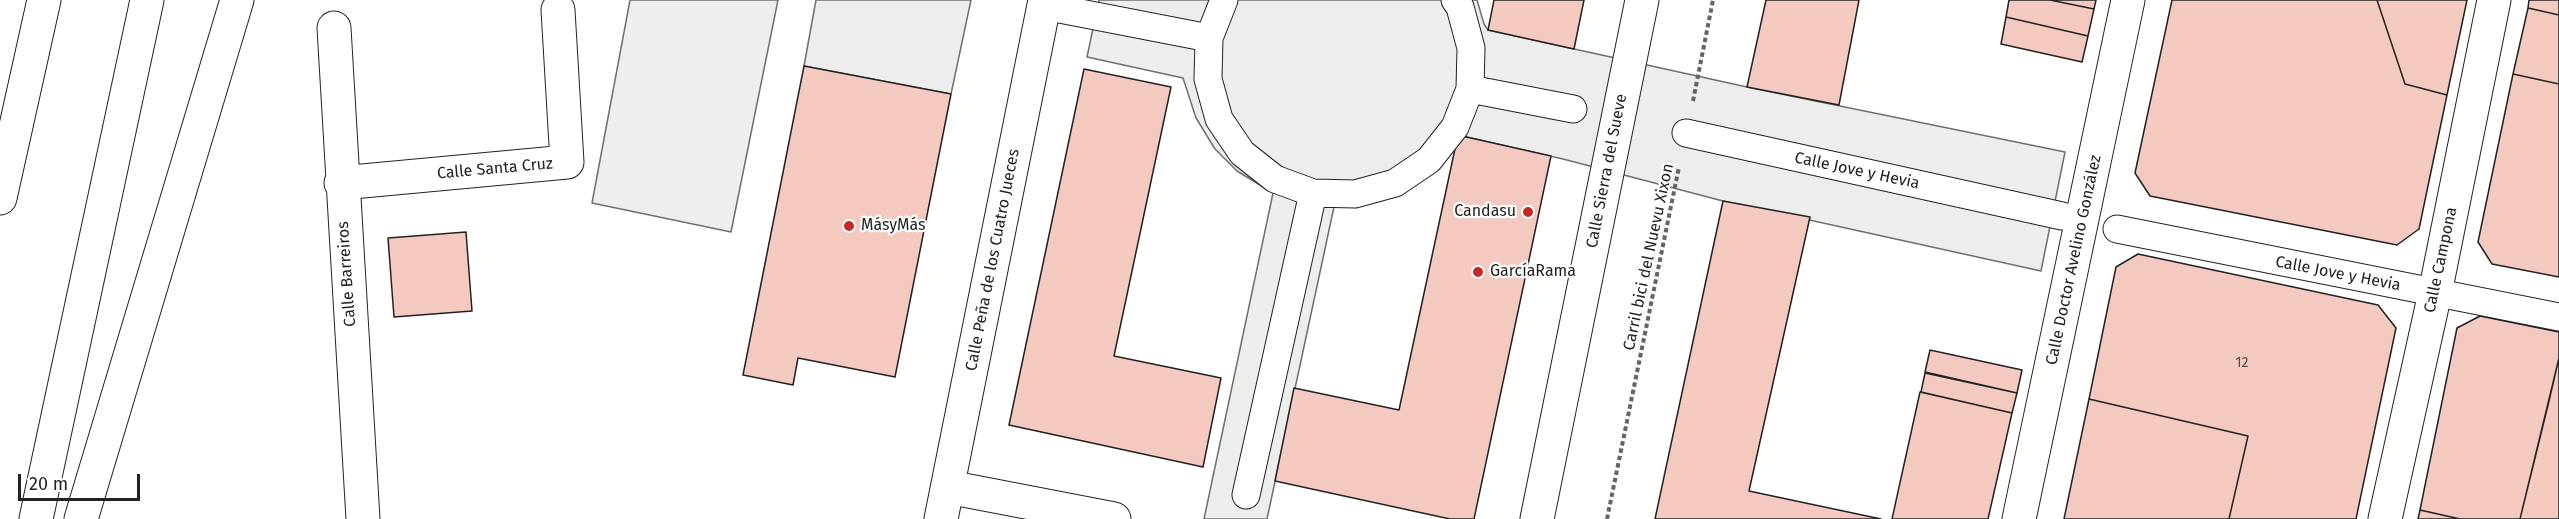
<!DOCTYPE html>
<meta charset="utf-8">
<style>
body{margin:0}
#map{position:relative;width:2559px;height:519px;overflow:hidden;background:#fff;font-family:"Fira Sans",sans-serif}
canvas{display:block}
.scale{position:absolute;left:18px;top:474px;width:122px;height:27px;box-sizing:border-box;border:3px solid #222;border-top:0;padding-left:8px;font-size:18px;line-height:21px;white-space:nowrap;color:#222;-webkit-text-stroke:4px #fff;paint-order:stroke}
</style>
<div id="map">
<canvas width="2559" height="519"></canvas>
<div class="scale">20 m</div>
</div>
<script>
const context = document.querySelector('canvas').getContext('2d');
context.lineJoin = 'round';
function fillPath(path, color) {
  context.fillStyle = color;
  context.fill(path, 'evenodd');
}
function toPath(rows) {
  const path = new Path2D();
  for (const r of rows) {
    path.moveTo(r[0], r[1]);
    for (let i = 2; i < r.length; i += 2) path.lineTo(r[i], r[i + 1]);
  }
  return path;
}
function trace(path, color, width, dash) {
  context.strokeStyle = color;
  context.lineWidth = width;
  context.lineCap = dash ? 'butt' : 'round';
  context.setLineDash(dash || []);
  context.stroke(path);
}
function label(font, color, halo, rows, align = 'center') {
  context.font = font + ' "Fira Sans",sans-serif';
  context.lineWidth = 4.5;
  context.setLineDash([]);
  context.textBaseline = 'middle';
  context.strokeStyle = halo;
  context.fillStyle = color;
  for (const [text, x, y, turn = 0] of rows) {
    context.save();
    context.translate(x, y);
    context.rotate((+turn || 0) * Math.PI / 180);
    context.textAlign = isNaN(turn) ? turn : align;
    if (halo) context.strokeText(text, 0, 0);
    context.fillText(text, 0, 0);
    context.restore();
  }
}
const green = toPath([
 [630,0,778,0,731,232,592,203,630,0]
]);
const parking = toPath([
 [816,0,971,0,951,94,804,66,816,0],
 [1099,0,1477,0,1484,24,1488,30,1747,87,2065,152,2041,271,1723,201,1563,159,1462,136,1334,207,1267,519,1204,519,1273,193,1237,171,1215,149,1196,118,1183,78,1087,57,1099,0]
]);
const building = toPath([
 [1494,0,1584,0,1574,49,1488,30,1494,0],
 [1766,0,1859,0,1839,105,1747,87,1766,0],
 [2009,0,2050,0,2094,9,2088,36,2006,17,2009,0],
 [2050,0,2096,0,2094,9,2050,0],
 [2172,0,2377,0,2405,84,2447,95,2419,229,2397,245,2150,196,2135,173,2172,0],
 [2377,0,2467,0,2447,95,2405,84,2377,0],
 [2529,0,2559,0,2559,15,2528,8,2529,0],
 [2528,8,2559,15,2559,84,2513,74,2528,8],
 [2006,17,2088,36,2082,62,2001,44,2006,17],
 [804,66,951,94,895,377,798,358,793,385,743,375,804,66],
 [1084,69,1171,87,1114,356,1221,378,1203,467,1009,425,1084,69],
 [2513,74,2559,84,2559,277,2492,264,2478,242,2513,74],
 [1462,136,1551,156,1474,519,1450,519,1275,481,1294,388,1399,410,1456,144,1462,136],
 [1723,201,1810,217,1749,491,1881,519,1655,519,1723,201],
 [466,232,472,311,394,317,388,238,466,232],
 [2138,254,2378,305,2396,328,2356,519,2229,519,2248,436,2089,399,2116,267,2138,254],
 [2480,316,2559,332,2559,358,2520,519,2460,519,2420,510,2457,328,2480,316],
 [1930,350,2022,370,2017,393,1925,372,1930,350],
 [2559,358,2559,519,2520,519,2549,401,2559,358],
 [1925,373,2017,393,2012,413,1921,392,1925,373],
 [1920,392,2012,413,1988,519,1892,519,1920,392],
 [2089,399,2248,436,2229,519,2064,519,2089,399],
 [2420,510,2429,512,2460,519,2418,519,2420,510]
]);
const path = toPath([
 [1693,101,1713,0],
 [1607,519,1679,167]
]);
const pedestrian = toPath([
 [1224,0,1209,38,1208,79,1219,119,1242,153,1275,179,1313,193,1355,194,1395,183,1429,160,1455,127,1470,89,1471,48,1460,7,1455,0],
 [1044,6,1209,38],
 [1470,89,1573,109],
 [1686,133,2062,216],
 [2117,229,2559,317],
 [1246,495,1313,193]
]);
const minor = toPath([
 [334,28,363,519],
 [341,183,567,162,558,10],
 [948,487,1114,519],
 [941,519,1045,0],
 [2019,519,2128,0],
 [2385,519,2435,293,2494,0]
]);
const tertiary = toPath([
 [1537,519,1642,0]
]);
const motorway = toPath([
 [0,198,44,0],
 [36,519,147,0],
 [81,519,237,0]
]);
const markers = [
 [1528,212,6,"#c62828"],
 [849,226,6,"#c62828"],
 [1478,272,6,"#c62828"]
];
const numberNames = [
 ["12",2242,363]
];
const streetNames = [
 ["Calle Santa Cruz",495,169,-5],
 ["Calle Sierra del Sueve",1607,171,-79],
 ["Calle Jove y Hevia",1857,171,12],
 ["Carril bici del Nuevu Xixon",1649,257,-78],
 ["Calle Peña de los Cuatro Jueces",993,260,-79],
 ["Calle Doctor Avelino González",2074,260,-78],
 ["Calle Campona",2441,260,-78],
 ["Calle Barreiros",347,274,-94],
 ["Calle Jove y Hevia",2338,274,11]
];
const poiNames = [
 ["Candasu",1516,212,"right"],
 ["MásyMás",861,226],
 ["GarcíaRama",1490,272]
];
fillPath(green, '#eee');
trace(green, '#6f6f6f', 1.5);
fillPath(parking, '#ededed');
trace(parking, '#6f6f6f', 1.5);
fillPath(building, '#f3c9c0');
trace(building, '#222', 1.5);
trace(pedestrian, '#222', 29);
trace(minor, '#222', 35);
trace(tertiary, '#222', 35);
trace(motorway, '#222', 35);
trace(path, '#646464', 4, [4.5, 3]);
trace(pedestrian, '#fff', 27);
trace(minor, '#fff', 33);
trace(tertiary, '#fff', 33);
trace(motorway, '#fff', 33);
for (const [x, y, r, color] of markers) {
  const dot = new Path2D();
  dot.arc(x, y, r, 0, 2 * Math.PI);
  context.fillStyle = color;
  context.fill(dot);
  trace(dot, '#fff', 2);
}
label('14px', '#564c4a', null, numberNames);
label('16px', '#222', '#fff', streetNames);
label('16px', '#222', '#fff', poiNames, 'left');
</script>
